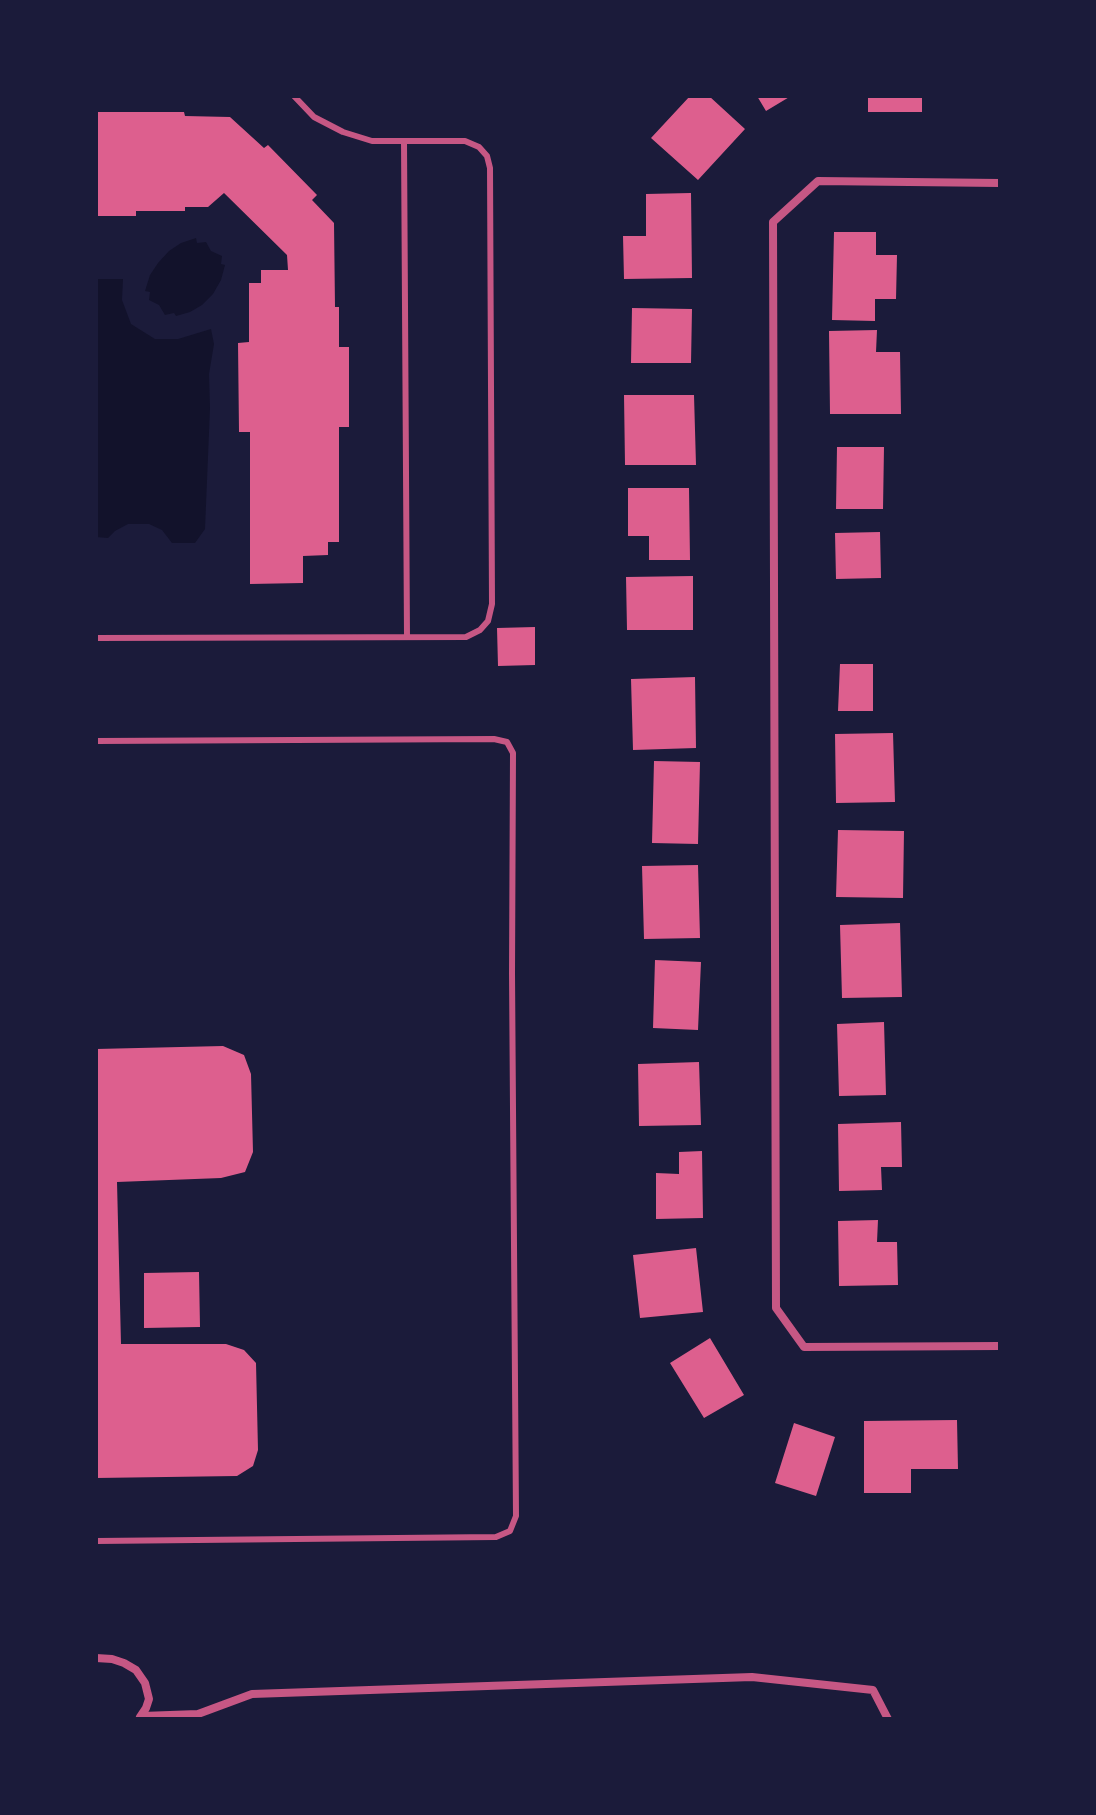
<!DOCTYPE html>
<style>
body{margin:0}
#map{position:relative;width:1096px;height:1815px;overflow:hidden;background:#1b1b3a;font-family:"Work Sans",sans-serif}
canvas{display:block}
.frame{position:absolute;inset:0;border:98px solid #1b1b3a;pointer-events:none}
</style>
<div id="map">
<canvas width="1096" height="1815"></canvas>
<div class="frame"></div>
</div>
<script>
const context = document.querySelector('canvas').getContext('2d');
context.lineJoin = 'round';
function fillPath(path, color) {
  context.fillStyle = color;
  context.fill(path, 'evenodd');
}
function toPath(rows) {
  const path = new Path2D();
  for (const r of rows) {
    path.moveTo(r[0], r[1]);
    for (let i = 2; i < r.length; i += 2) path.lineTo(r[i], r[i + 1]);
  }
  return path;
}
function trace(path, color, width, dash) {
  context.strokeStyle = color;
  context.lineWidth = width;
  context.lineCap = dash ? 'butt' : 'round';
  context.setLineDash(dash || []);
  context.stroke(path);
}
const water = toPath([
 [196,238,197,243,206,242,211,251,222,256,221,264,225,265,221,280,213,294,202,305,190,312,176,316,174,313,165,315,159,305,149,300,150,292,145,291,150,275,158,263,169,251,181,243],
 [96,279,123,279,122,300,131,324,155,339,178,339,211,329,214,344,209,374,210,408,205,529,195,543,172,543,162,530,149,524,128,524,115,531,108,538,96,537]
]);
const building = toPath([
 [690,96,709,96,745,129,698,180,651,138],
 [757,96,791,96,766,111],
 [868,96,922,96,922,112,868,112],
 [96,112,184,112,185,116,230,117,264,148,268,145,317,195,312,200,334,223,335,307,339,307,339,347,349,347,349,427,339,427,339,542,328,542,328,555,303,556,303,583,250,584,250,432,239,432,238,343,249,342,249,283,261,283,261,270,288,270,287,255,224,193,208,207,185,207,185,211,136,211,136,216,96,216],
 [691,193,692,278,624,279,623,236,646,236,646,194],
 [834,232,876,232,876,255,897,255,896,299,875,299,875,321,832,320],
 [632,308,692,309,691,363,631,363],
 [877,330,876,352,900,352,901,414,830,414,829,331],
 [624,395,694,395,696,465,625,465],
 [837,447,884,447,883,509,836,509],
 [628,488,689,488,690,560,649,560,649,536,628,536],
 [880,532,881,578,836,579,835,533],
 [693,576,693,630,627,630,626,577],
 [535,627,535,665,498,666,497,628],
 [840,664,873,664,873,711,838,711],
 [695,677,696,748,633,750,631,679],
 [893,733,895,802,836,803,835,734],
 [654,761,700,762,698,844,652,843],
 [838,830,904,831,903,898,836,897],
 [698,865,700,938,644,939,642,866],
 [900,923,902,997,842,998,840,925],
 [655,960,701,962,698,1030,653,1028],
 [884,1022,886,1095,839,1096,837,1024],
 [223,1046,244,1055,251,1074,253,1152,245,1172,221,1178,117,1182,121,1344,226,1344,244,1350,256,1363,258,1450,253,1466,237,1476,96,1478,96,1049],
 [699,1062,701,1125,639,1126,638,1064],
 [901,1122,902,1167,881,1167,882,1190,839,1191,838,1124],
 [702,1151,703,1218,656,1219,656,1173,679,1174,679,1152],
 [878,1220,877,1242,897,1242,898,1285,839,1286,838,1221],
 [696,1248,703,1312,640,1318,633,1255],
 [199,1272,200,1327,144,1328,144,1273],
 [710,1338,744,1395,704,1418,670,1363],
 [957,1420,958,1469,911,1469,911,1493,864,1493,864,1421],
 [794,1423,835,1437,816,1496,775,1483]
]);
const service = toPath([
 [404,141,407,637],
 [96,638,466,637,480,630,488,621,492,604,490,168,487,156,479,147,465,141,372,141,343,132,314,117,294,96],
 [96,741,494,739,507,742,513,753,512,973,516,1516,510,1531,496,1537,96,1541]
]);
const minor = toPath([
 [1000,183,818,181,773,222,776,1308,804,1347,1000,1346],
 [96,1658,112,1659,124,1663,136,1670,145,1683,149,1699,146,1708,140,1717],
 [142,1716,198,1714,252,1694,752,1677,873,1690,888,1719]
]);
fillPath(water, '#12122b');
fillPath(building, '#dd5f8e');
trace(service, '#c65784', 6);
trace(minor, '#c65784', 8);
</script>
